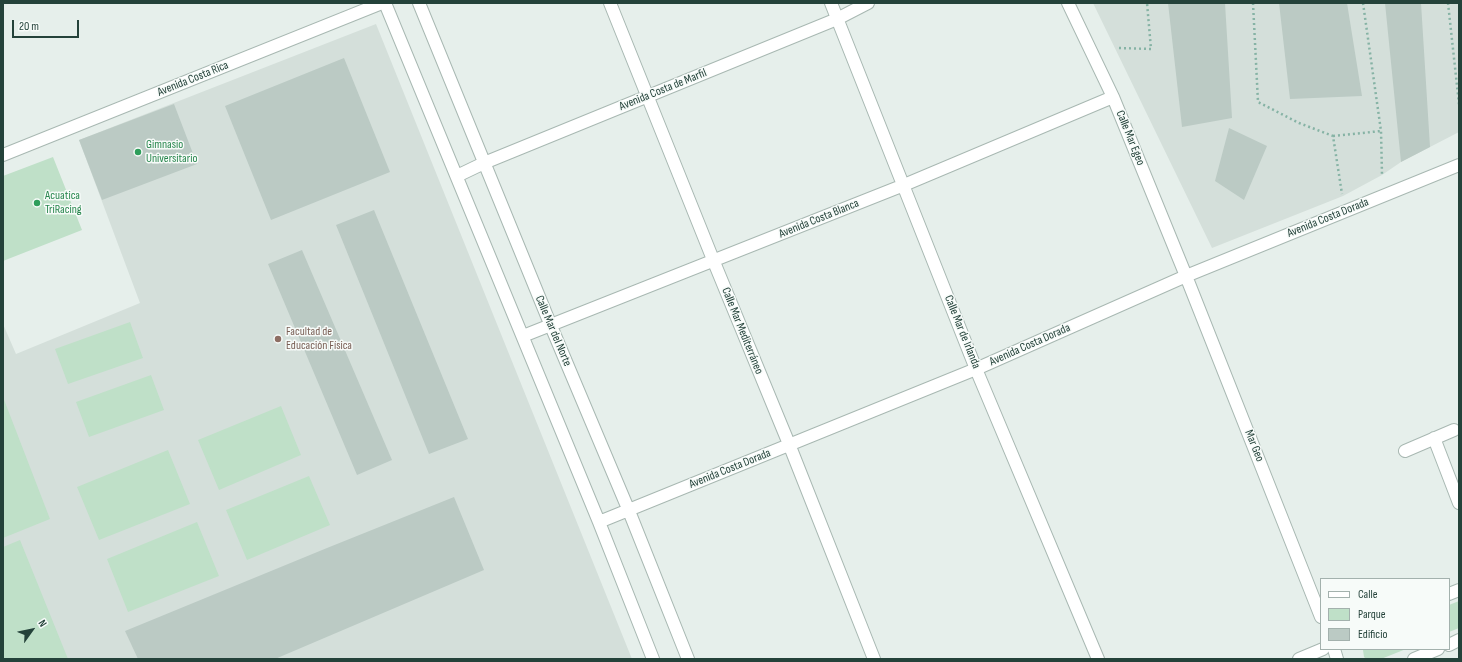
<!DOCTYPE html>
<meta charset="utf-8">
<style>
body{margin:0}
#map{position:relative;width:1462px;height:662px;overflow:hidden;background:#e6efeb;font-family:"Sofia Sans Condensed",sans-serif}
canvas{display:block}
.frame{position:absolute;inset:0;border:4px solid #24423a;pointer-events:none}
.legend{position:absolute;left:1320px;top:578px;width:130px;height:72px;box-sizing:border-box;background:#f7fbf9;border:1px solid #a3b1ad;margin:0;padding:5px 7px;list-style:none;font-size:12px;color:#24423a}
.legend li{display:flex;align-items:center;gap:8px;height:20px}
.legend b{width:20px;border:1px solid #a3b1ad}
.north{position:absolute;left:12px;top:610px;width:40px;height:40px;-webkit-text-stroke:3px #f7fbf9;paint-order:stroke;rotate:57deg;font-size:11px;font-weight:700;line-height:16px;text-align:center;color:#24423a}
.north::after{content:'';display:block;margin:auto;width:14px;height:18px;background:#24423a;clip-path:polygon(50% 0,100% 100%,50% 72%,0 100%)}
.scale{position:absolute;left:12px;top:20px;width:67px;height:18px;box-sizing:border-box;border:2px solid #24423a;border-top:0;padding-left:5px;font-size:12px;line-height:14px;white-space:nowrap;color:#24423a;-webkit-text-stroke:3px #f7fbf9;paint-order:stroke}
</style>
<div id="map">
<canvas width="1462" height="662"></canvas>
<div class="frame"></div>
<ul class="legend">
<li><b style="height:5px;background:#fff"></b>Calle</li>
<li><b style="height:11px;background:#bfe0c8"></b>Parque</li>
<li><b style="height:11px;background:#bbcac4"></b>Edificio</li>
</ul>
<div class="north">N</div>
<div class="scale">20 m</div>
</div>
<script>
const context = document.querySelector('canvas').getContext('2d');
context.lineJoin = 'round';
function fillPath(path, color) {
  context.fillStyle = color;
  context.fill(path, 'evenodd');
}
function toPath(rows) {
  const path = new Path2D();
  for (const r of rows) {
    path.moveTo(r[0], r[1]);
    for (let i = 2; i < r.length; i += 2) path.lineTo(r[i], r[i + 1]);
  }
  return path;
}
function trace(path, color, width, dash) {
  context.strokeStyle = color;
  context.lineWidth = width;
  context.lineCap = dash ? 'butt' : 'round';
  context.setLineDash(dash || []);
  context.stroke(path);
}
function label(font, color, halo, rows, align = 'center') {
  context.font = font + ' "Sofia Sans Condensed",sans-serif';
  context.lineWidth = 3;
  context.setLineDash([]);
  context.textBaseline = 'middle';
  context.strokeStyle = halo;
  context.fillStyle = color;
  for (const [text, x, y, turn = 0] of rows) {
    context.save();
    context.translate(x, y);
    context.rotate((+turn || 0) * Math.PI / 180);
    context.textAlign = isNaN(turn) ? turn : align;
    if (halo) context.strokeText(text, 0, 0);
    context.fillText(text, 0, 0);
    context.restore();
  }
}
const built = toPath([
 [1093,3,1459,3,1459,132,1401,162,1382,175,1343,196,1212,248],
 [376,24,632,659,3,659,3,324,16,354,140,303,79,140]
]);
const green = toPath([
 [53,157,82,230,3,261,3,176],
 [130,322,143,358,68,384,55,349],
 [151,375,164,410,89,437,76,402],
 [3,397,50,519,3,538],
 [281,406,301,455,219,490,198,440],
 [168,450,190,504,99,540,77,487],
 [309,476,330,525,247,560,226,510],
 [197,522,219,576,128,612,107,559],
 [20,540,68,659,3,659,3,547],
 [1459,601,1459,628,1449,632,1449,605],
 [1364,649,1406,649,1381,659,1366,659,1364,657,1363,650]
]);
const building = toPath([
 [1168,3,1225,3,1232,118,1182,127],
 [1279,3,1347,3,1362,96,1290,99],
 [1385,3,1421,3,1430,147,1401,162],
 [344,58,390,172,271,220,225,106],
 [174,104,197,164,102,200,79,140],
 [1229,128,1267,146,1244,200,1215,181],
 [374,210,468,439,429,454,336,225],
 [302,250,392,460,357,475,268,264],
 [454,497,484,570,275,659,138,659,125,631,327,548]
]);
const path = toPath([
 [1253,3,1258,102,1299,123,1333,136,1342,194],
 [1363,3,1381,131,1382,175],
 [1448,3,1459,104],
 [1119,48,1151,49,1147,3],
 [1333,136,1381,131]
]);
const minor = toPath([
 [385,3,599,522,653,659],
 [419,3,551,326,629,511,688,659],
 [610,3,714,262,789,444,874,659],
 [831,3,976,369,1098,659],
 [1068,3,1113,97,1186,276,1321,617],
 [3,155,382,3],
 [457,176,484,163,837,19,868,3],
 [523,336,904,185,1113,97],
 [1434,438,1459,503],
 [1405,451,1454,430],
 [599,522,976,369,1186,276,1459,165],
 [1449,594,1459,590],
 [1449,645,1459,640],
 [1334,649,1337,659],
 [1299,659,1323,649],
 [1414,659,1438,649]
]);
const markers = [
 [138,152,4,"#2e9e5b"],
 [37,203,4,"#2e9e5b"],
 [278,339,4,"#8d6e63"]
];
const streetNames = [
 ["Avenida Costa Rica",193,79,-22],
 ["Avenida Costa de Marfil",663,90,-22],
 ["Calle Mar Egeo",1130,138,68],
 ["Avenida Costa Dorada",1328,218,-22],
 ["Avenida Costa Blanca",819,219,-22],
 ["Calle Mar del Norte",553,331,67],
 ["Calle Mar Mediterráneo",742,331,68],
 ["Calle Mar de Irlanda",962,332,68],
 ["Avenida Costa Dorada",1030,345,-24],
 ["Mar Geo",1254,446,68],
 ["Avenida Costa Dorada",730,469,-22]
];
const leisureNames = [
 ["Gimnasio",146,145],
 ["Universitario",146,159],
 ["Acuatica",45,196],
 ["TriRacing",45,210]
];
const educationNames = [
 ["Facultad de",286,332],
 ["Educación Física",286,346]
];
fillPath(built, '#d4dfda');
fillPath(green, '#bfe0c8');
fillPath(building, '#bbcac4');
trace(minor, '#a8b8b2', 14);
trace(path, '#86b3a5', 2.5, [2, 3]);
trace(minor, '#fff', 12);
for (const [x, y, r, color] of markers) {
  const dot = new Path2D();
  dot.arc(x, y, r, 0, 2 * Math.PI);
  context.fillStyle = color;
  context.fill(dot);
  trace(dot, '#f7fbf9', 1.5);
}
label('12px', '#24423a', '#f7fbf9', streetNames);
label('12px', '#27864d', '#f7fbf9', leisureNames, 'left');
label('12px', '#785e54', '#f7fbf9', educationNames, 'left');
</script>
